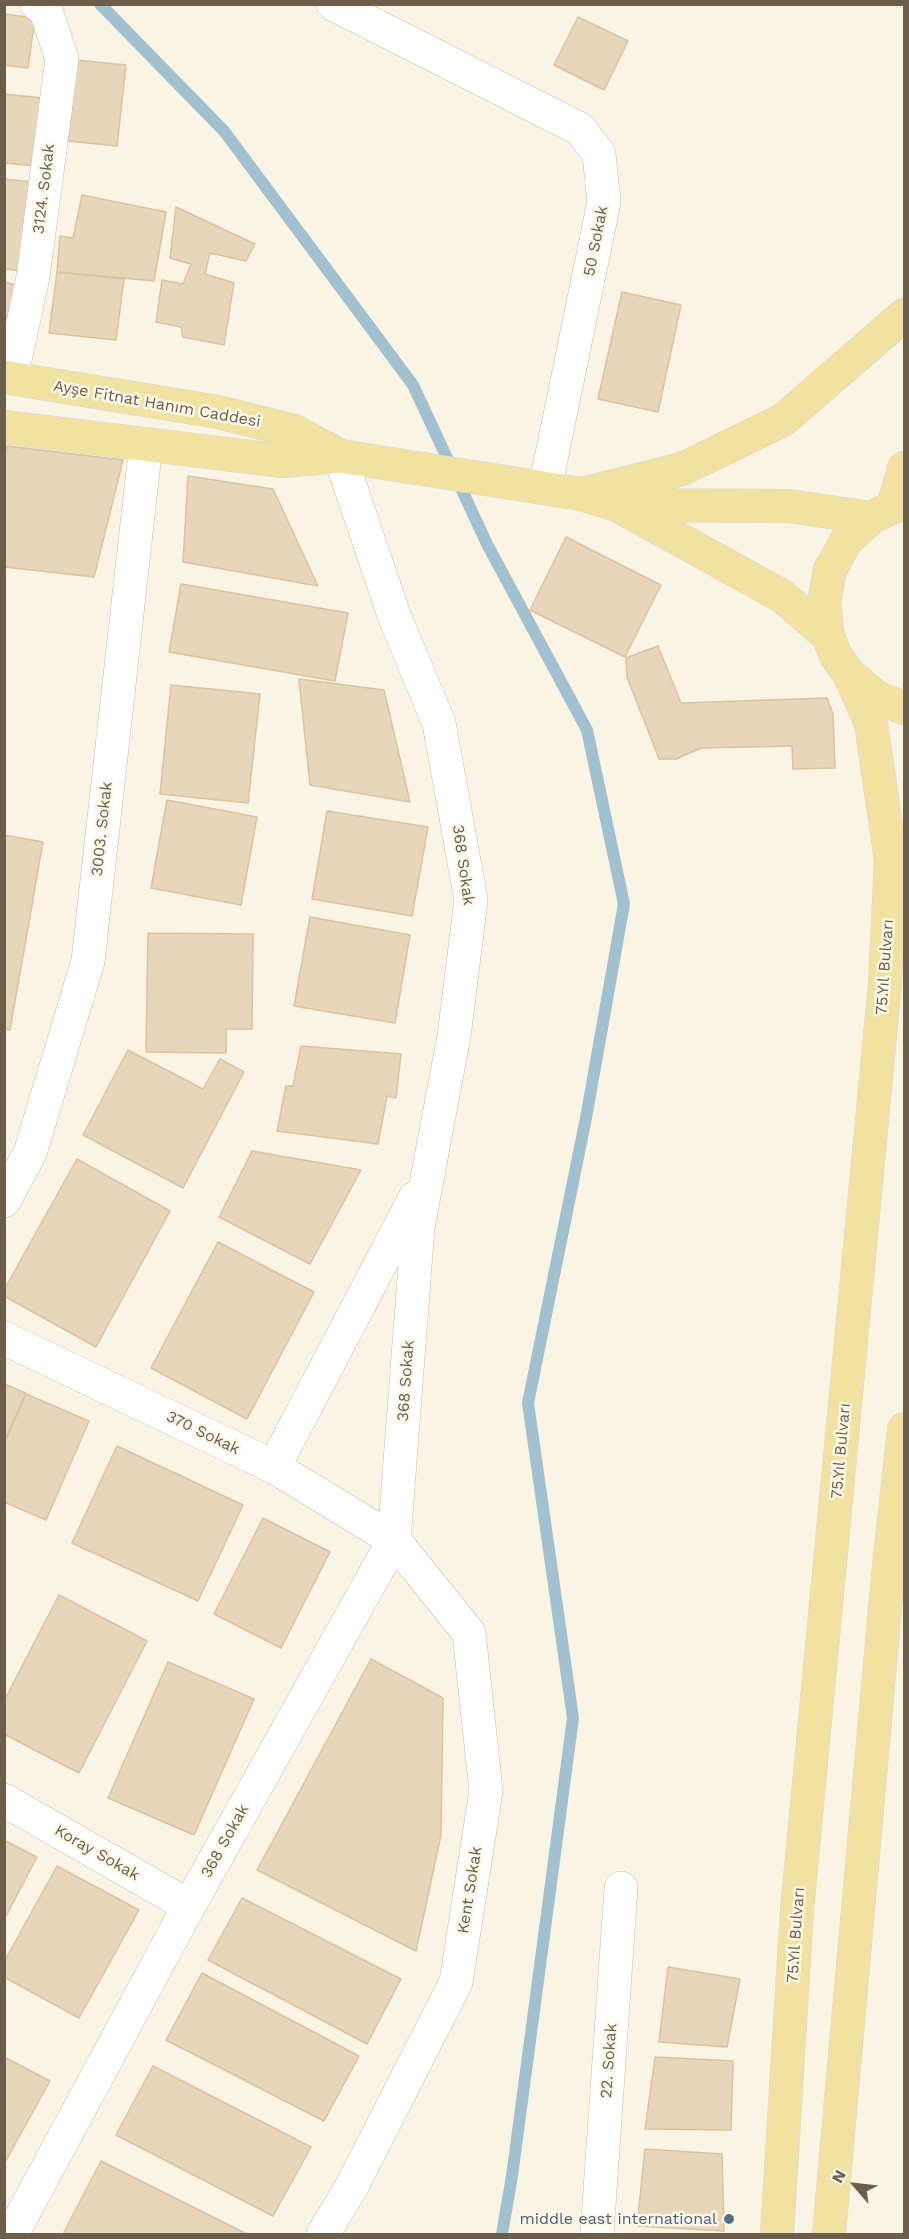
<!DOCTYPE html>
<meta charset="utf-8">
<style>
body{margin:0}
#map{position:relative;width:909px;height:2239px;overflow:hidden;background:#f9f4e3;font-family:"Work Sans",sans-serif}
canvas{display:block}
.frame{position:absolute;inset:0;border:6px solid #6d5e4c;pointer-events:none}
.north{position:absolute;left:825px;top:2155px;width:60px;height:60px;-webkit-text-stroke:4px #fcf8e8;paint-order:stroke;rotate:298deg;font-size:16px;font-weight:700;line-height:24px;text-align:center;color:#6d5e4c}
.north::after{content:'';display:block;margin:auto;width:21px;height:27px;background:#6d5e4c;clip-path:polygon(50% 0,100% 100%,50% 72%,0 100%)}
</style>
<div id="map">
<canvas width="909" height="2239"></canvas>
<div class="frame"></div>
<div class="north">N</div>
</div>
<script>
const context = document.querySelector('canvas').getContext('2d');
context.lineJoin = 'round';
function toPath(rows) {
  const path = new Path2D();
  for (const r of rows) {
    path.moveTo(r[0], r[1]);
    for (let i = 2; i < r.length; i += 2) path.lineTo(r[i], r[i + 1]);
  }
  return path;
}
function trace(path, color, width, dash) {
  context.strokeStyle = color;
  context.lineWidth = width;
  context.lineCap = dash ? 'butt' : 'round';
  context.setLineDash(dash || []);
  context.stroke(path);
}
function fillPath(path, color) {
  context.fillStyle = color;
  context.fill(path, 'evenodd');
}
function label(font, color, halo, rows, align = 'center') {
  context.font = font + ' "Work Sans",sans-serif';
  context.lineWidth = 5;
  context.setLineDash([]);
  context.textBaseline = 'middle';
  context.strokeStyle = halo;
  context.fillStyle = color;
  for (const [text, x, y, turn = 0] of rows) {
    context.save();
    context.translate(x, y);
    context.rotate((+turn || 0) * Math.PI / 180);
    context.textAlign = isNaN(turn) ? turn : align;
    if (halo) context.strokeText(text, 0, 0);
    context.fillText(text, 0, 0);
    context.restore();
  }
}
const stream = toPath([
 [100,4,224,131,413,385,487,544,587,730,624,904,586,1118,528,1403,573,1718,512,2176,502,2234]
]);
const building = toPath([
 [4,14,35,18,28,68,4,65,4,14],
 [578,17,628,41,604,90,554,65,578,17],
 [77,60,126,65,117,146,68,141,77,60],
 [4,94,43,98,36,166,4,163,4,94],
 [4,179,33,182,23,271,4,269,4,179],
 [82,195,166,212,154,281,57,272,60,236,73,238,82,195],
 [176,207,255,244,246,261,210,253,205,274,234,283,224,345,183,337,181,327,156,322,162,280,183,284,191,264,170,258,176,207],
 [57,272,124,279,116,340,49,333,57,272],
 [4,282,20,286,13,319,4,317,4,282],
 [622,292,681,305,658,412,598,399,622,292],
 [7,446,123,460,94,577,4,567,4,463,7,446],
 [188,476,273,489,318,586,183,562,188,476],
 [566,537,661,585,625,657,530,610,566,537],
 [181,584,348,613,335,681,169,652,181,584],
 [658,646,681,703,827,698,833,714,835,768,793,769,792,746,701,748,676,759,659,759,627,677,626,658,658,646],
 [299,679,384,690,410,802,310,785,299,679],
 [171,685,260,694,248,803,160,794,171,685],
 [167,800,257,817,241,905,151,888,167,800],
 [327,811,428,827,412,916,312,899,327,811],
 [4,835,43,842,10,1030,4,1029,4,835],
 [310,917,410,935,395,1023,294,1006,310,917],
 [148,933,253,934,252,1029,226,1029,226,1053,146,1052,148,933],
 [301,1046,401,1054,396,1098,387,1096,378,1144,277,1131,286,1086,293,1086,301,1046],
 [128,1050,203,1089,220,1059,244,1072,183,1188,83,1135,128,1050],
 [252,1151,361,1170,310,1264,219,1217,252,1151],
 [77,1159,170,1211,96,1347,4,1296,4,1290,77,1159],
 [218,1242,314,1292,247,1419,151,1368,218,1242],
 [4,1384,26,1393,4,1442,4,1384],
 [26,1394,89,1421,46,1520,4,1502,4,1444,26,1394],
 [117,1446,243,1505,198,1601,72,1543,117,1446],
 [263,1518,330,1552,281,1648,214,1614,263,1518],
 [59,1595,147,1641,79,1773,4,1734,4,1701,59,1595],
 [371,1659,443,1698,441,1835,416,1951,257,1870,371,1659],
 [168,1662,254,1699,194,1835,108,1798,168,1662],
 [4,1840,37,1857,4,1920,4,1840],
 [57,1866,139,1910,79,2018,4,1977,4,1962,57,1866],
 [242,1898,401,1979,367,2044,208,1960,242,1898],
 [668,1967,740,1979,727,2047,659,2042,668,1967],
 [202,1973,359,2056,324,2121,166,2040,202,1973],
 [4,2057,50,2081,4,2164,4,2057],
 [655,2057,733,2061,731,2130,645,2129,655,2057],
 [153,2066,311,2147,273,2216,116,2135,153,2066],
 [645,2149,722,2154,724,2231,637,2226,645,2149],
 [101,2161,247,2234,63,2234,101,2161]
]);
const minor = toPath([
 [333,4,580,129,599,154,604,202,545,488],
 [11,378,33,277,62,59,46,11,37,4],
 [4,1201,30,1153,88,961,146,444],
 [4,1338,274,1467,394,1540,469,1633,486,1791,456,1982,352,2186,323,2234],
 [274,1467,415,1198],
 [4,1800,189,1906],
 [12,2234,189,1906,394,1540,418,1227,454,1036,471,900,439,723,395,618,340,456],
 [597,2234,621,1888]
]);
const major = toPath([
 [4,377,218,412,294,431,340,456],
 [4,427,283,461,340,456,581,494,617,505,782,596,828,636],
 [582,494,682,469,783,420,904,315],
 [622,505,789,506,871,518],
 [904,505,893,507,871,518,846,541,830,570,824,602,828,636,836,656,849,674,876,697,904,708],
 [893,507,904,468],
 [777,2234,797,1910,885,983,891,861,871,723,849,674],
 [829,2234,888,1575,904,1429]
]);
const markers = [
 [729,2219,6,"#5c6f8a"]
];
const streetNames = [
 ["3124. Sokak",44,189,-83],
 ["50 Sokak",596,241,-79],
 ["Ayşe Fitnat Hanım Caddesi",157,404,10],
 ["3003. Sokak",102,829,-84],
 ["368 Sokak",463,865,82],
 ["75.Yıl Bulvarı",885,967,-86],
 ["368 Sokak",406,1381,-86],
 ["370 Sokak",203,1433,26],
 ["75.Yıl Bulvarı",841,1451,-85],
 ["368 Sokak",225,1841,-61],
 ["Koray Sokak",97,1853,30],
 ["Kent Sokak",470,1890,-81],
 ["75.Yıl Bulvarı",796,1935,-86],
 ["22. Sokak",609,2061,-86]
];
const serviceNames = [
 ["middle east international",717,2219]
];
trace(stream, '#a1c0d0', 12);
fillPath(building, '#e8d6bb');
trace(building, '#dcc2a0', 1.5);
trace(minor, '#c8bdab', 34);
trace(major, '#d9d5d0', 34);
trace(minor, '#fff', 33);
trace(major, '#f1e2a2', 33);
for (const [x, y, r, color] of markers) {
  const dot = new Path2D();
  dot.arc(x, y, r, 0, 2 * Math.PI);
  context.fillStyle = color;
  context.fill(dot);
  trace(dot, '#fcf8e8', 2);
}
label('16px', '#6d5e4c', '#fcf8e8', streetNames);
label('16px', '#4e5e75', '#fcf8e8', serviceNames, 'right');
</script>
